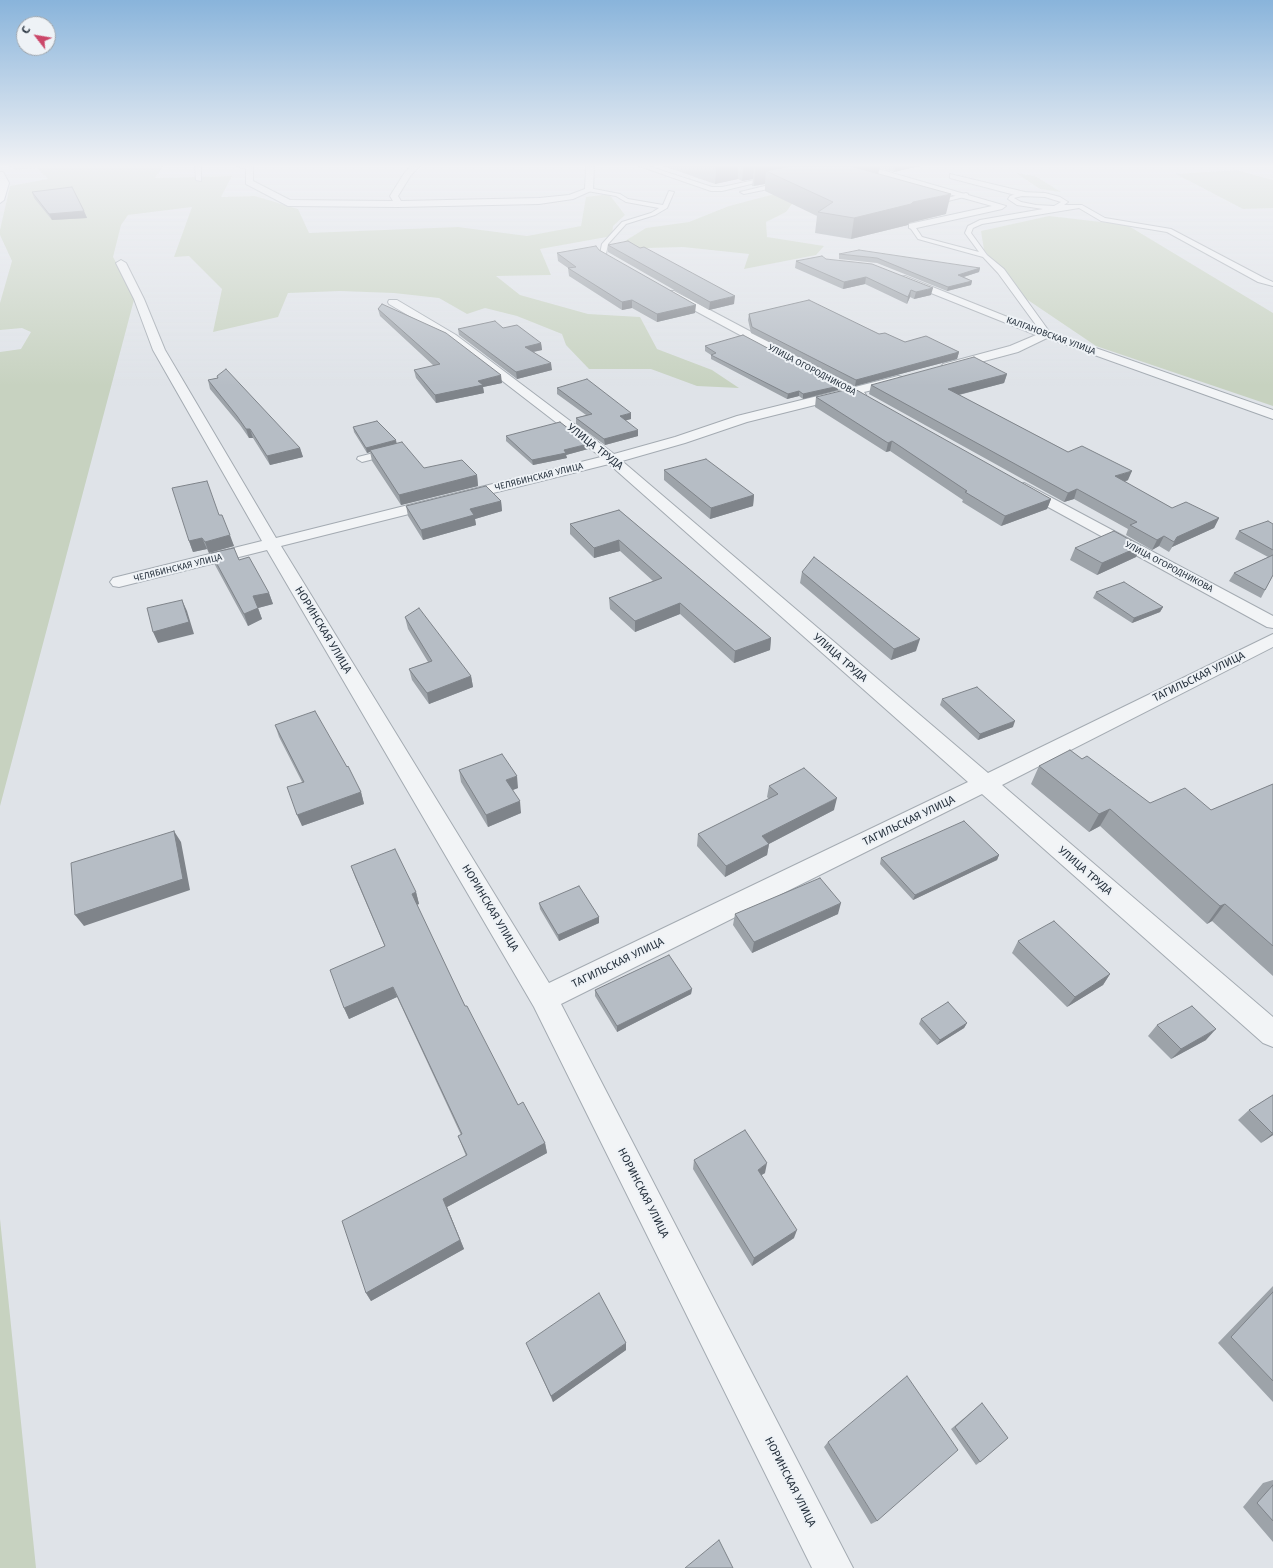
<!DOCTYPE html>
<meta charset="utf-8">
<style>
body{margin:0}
#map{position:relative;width:1273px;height:1568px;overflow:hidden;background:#dfe3e8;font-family:"Fira Sans",sans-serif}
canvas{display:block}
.north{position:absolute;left:16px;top:16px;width:40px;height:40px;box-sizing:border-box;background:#eef2f6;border:1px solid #9fa6ad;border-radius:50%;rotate:301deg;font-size:11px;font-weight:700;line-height:16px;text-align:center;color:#28333f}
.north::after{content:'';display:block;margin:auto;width:14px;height:18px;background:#cb4669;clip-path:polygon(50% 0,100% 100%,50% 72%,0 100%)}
</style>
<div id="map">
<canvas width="1273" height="1568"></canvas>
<div class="north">С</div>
</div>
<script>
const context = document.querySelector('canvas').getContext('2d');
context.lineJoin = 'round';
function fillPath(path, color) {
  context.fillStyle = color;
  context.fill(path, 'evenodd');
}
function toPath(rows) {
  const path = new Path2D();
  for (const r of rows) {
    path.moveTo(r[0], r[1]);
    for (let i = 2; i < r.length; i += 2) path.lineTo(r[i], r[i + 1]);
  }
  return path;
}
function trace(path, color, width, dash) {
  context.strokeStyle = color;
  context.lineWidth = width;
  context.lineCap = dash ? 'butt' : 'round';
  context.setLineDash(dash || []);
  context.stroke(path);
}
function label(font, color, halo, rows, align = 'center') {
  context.font = font + ' "Fira Sans",sans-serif';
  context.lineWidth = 4;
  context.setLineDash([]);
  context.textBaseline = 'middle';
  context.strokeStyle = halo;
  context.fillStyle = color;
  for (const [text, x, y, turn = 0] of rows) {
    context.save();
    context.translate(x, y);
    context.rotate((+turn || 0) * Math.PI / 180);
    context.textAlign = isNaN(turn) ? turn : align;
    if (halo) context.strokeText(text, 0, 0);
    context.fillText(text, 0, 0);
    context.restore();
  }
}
const green = toPath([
 [9,166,163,166,155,178,232,176,221,197,255,196,298,209,309,233,458,227,527,236,581,226,586,197,609,194,625,215,613,226,612,236,540,249,551,275,496,276,520,295,588,314,640,317,657,349,712,370,739,388,697,386,651,369,589,369,566,345,562,334,517,316,485,308,467,314,439,298,394,293,340,291,288,293,278,317,213,332,222,289,189,256,174,257,192,207,128,215,121,225,113,257,135,296,0,806,0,352,21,349,31,332,22,328,0,330,0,303,12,261,0,235,0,230,10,186,48,179,37,168,16,170],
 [1237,170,1273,180,1273,208,1243,209,1176,174],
 [1016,173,1035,176,1061,192,1040,189],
 [786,191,797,197,786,212,766,222,767,237,824,246,816,255,744,269,749,254,683,247,612,249,646,228,689,222,729,206],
 [1049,216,1127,225,1273,313,1273,406,1096,346,1016,292,984,250,981,231],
 [0,1219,36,1568,0,1568]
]);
const service = toPath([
 [195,166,201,166,201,181,196,180,195,166],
 [639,166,648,166,712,187,722,187,773,176,776,178,722,191,711,191,639,166],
 [589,188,620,194,628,199,663,205,669,191,674,192,667,208,655,215,626,224,608,244,606,254,603,256,600,254,602,244,622,222,651,213,659,208,626,202,616,196,587,191,586,190,589,188],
 [1022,192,1045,193,1060,197,1068,202,1064,205,1082,205,1105,218,1171,229,1264,278,1273,282,1273,286,1258,282,1167,232,1101,221,1079,208,982,224,973,228,971,233,987,255,1004,269,1051,334,1047,337,1044,336,998,273,983,257,918,239,909,226,914,225,922,237,979,252,965,233,968,226,980,220,1043,209,1017,205,1008,199,1010,196,1022,192],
 [1022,196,1045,197,1061,202,1054,206,1036,205,1021,202,1014,198,1022,196],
 [966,193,968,194,968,196,928,206,925,204,966,193],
 [393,448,398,451,397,453,362,462,357,459,358,457,393,448]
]);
const minor = toPath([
 [237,166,253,166,253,181,290,200,393,201,390,196,405,172,411,166,420,166,411,175,398,196,401,201,539,198,569,195,585,189,586,166,594,166,593,190,573,199,539,204,398,207,288,206,246,184,246,169,237,166],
 [859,166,868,166,1006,206,1002,209,912,229,909,228,909,224,992,206,859,169,859,166],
 [950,174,1025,192,1026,194,1019,196,950,178,950,174],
 [794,179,798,181,797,183,744,194,740,192,794,179],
 [121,260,126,263,144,299,165,350,276,538,601,457,448,339,389,304,388,302,389,300,397,300,456,335,614,454,675,437,737,416,842,390,666,295,665,293,666,291,674,291,855,387,898,376,902,377,904,380,902,383,864,392,866,395,865,398,860,399,851,396,747,422,685,443,622,461,988,773,1273,634,1273,647,1002,785,1273,1017,1273,1047,1263,1043,982,794,561,1004,853,1568,812,1568,534,1007,267,550,119,587,113,586,110,582,113,578,262,541,153,350,134,299,116,263,121,260],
 [609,464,968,782,549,983,281,546,609,464],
 [905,276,1010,318,1273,410,1273,419,1047,338,1018,352,947,371,943,370,941,367,943,364,1010,346,1036,335,901,281,900,279,901,277,905,276],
 [1024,483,1273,616,1273,628,1267,627,1019,491,1016,488,1019,485,1024,483]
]);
const primary = toPath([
 [0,172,3,172,9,183,4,200,0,203,0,172]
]);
const wall = toPath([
 [663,166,920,166,894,172,879,168,878,174,946,214,909,223,908,225,851,239,815,233,817,216,765,191,765,184,754,186,752,186,753,179,742,181,738,179,715,184],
 [32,192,84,211,87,218,52,220,34,198],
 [608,245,734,304,709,310,608,252],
 [599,250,695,313,657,322,632,308,622,310,569,276,568,268,558,261,557,253],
 [839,254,980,268,979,272,964,277,972,281,971,285,947,291,877,263,839,259],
 [826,259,931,295,914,299,910,297,907,304,865,284,843,289,795,268,796,261],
 [378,309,502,383,483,387,484,393,436,403,416,378,414,370,434,366,380,316],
 [749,314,879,334,905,342,959,352,957,359,855,386,751,333,748,320],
 [458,329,541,343,542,350,534,352,552,370,517,379,459,335],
 [705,346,838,390,803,399,799,396,787,399,711,359,711,355,705,351],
 [1007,374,1004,383,959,395,1068,452,1128,480,1125,482,1172,508,1219,518,1214,528,1172,547,1169,552,1159,546,1152,550,1126,535,1128,529,1074,499,1064,502,869,394,871,385],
 [217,376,300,448,303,457,270,465,253,438,249,438,240,425,210,389,208,380,217,378],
 [557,388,631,419,625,420,638,436,605,445,576,424,576,418,586,415,557,394],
 [816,397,1051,499,1047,509,1001,526,962,502,963,500,890,451,886,452,815,407],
 [353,427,397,444,424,468,477,475,478,486,401,505,372,461,370,452,367,453,354,432],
 [506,436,588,449,566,455,567,458,533,465,506,441],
 [664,470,754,495,753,506,710,519,664,480],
 [501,501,502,511,475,519,476,525,423,540,408,516,406,506],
 [619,510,771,638,770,650,734,663,680,614,635,632,610,609,609,598,653,581,620,551,594,558,570,534,570,524],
 [219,515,234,546,209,553,207,549,193,552,189,541],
 [1273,524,1273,575,1261,598,1229,581,1234,573,1268,557,1235,539,1239,531],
 [1141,546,1136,557,1097,575,1070,560,1075,548],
 [211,553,239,560,269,593,273,604,258,608,262,619,248,626,215,565],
 [802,572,916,651,891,660,800,583],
 [1096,592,1163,607,1160,612,1132,623,1093,598],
 [405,617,471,676,473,687,429,704,412,680,409,669,428,662,408,629],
 [942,699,1013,727,978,740,940,705],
 [275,725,347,767,361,792,364,804,302,826,302,782,279,737],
 [1082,759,1150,803,1211,810,1273,784,1273,976,1212,921,1207,924,1100,826,1089,832,1031,784,1039,766],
 [459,770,518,788,512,790,521,813,488,827,461,782],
 [769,786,834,810,769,844,767,855,725,877,697,846,698,834,769,799,767,797],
 [999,855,997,860,913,900,880,864,881,858],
 [351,866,416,892,419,904,417,905,465,1006,518,1105,545,1143,547,1153,447,1207,464,1249,371,1301,366,1293,466,1156,458,1136,461,1135,397,997,349,1019,344,1008,385,947,355,877],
 [539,903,599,917,599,923,559,941,540,909],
 [735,914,838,914,752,953,733,925],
 [1018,941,1110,974,1103,985,1067,1007,1012,953],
 [692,989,691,994,617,1032,595,996,595,990],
 [921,1019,967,1023,964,1028,937,1045,919,1024],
 [1157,1025,1206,1040,1171,1059,1148,1036],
 [1273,1095,1273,1135,1261,1143,1238,1120,1249,1110],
 [694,1160,765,1173,761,1175,794,1238,752,1266,693,1169],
 [1273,1286,1273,1402,1218,1343],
 [526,1343,626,1350,553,1402,529,1349],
 [982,1403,980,1462,976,1465,951,1429],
 [828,1442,877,1521,871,1524,824,1447],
 [1273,1480,1273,1542,1243,1507,1263,1483]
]);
const shadedWall = toPath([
 [716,166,738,166,738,179,715,184],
 [743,166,880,166,878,175,766,171,765,184,754,186,755,168,754,168,753,179,742,181],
 [895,166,920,166,894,172],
 [951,194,946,214,909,223,908,225,851,239,854,218,913,202],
 [84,211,87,218,52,220,49,214],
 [980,268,979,272,957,279,958,275],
 [866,277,865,284,843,289,844,282],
 [972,281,971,285,947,291,948,287],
 [933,288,931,295,914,299,916,292],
 [911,290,910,297,907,304,908,297],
 [735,296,734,304,709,310,710,302],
 [632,300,632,308,622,310,622,302],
 [696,305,695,313,657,322,657,314],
 [541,343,542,350,526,353,525,347],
 [959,352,957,359,855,386,856,380],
 [551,363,552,370,517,379,516,372],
 [1007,374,1004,383,946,398,948,389],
 [501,375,502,383,483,387,484,393,436,403,435,395,478,381],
 [839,386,838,390,803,399,803,394],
 [799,391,799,396,787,399,788,394],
 [631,413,631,419,620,422,620,416],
 [246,429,250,429,253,438,249,438],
 [638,430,638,436,605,445,604,439],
 [396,440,397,445,370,450,370,452,367,453,366,448],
 [892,441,890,451,886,452,888,443],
 [588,444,588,449,566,455,567,458,533,465,532,460,564,450],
 [300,448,303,457,270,465,267,456],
 [1132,471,1128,480,1111,486,1115,476],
 [477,475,478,486,401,505,399,495],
 [1077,489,1074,499,1064,502,1068,493],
 [754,495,753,506,710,519,711,508],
 [1051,499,1047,509,1001,526,1005,516],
 [501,501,502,511,475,519,476,525,423,540,421,530,470,509],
 [1219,518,1214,528,1172,547,1169,552,1177,537],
 [230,535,234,546,209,553,205,542],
 [1164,536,1159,546,1152,550,1157,540],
 [202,538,207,549,193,552,189,541],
 [619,540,620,551,594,558,594,548],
 [1141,546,1136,557,1097,575,1102,563],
 [269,593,273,604,258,608,253,596],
 [182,600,187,611,194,634,158,643,153,632],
 [680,603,680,614,635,632,635,621],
 [1163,607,1160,612,1132,623,1134,618],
 [258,608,262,619,248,626,244,614],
 [771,638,770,650,734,663,735,651],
 [920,639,916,651,891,660,894,649],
 [471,676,473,687,429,704,427,693],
 [1015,721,1013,727,978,740,980,734],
 [517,776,518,788,508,792,506,780],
 [361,792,364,804,302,826,297,815],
 [837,798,834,810,761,848,762,836],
 [520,801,521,813,488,827,486,815],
 [1110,809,1100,826,1089,832,1099,814],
 [174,831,181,842,190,890,84,926,75,915],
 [769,844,767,855,725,877,726,866],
 [999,855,997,860,913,900,915,895],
 [416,892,419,904,415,905,412,894],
 [841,903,838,914,752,953,754,942],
 [1225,904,1212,921,1207,924,1220,906],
 [599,917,599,923,559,941,558,935],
 [1110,974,1103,985,1067,1007,1075,997],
 [393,987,397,997,349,1019,344,1008],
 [692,989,691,994,617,1032,617,1026],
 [967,1023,964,1028,937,1045,940,1040],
 [1216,1029,1206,1040,1171,1059,1181,1049],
 [1273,1133,1273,1135,1261,1143],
 [545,1143,547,1153,447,1207,464,1249,371,1301,366,1293,443,1199],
 [767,1163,765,1173,755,1179,758,1170],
 [797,1230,794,1238,752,1266,754,1258],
 [626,1343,626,1350,553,1402,551,1396]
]);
const building = toPath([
 [762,166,766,166,755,168,754,168,762,166],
 [792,166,850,166,951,194,913,202,911,204,854,218,818,212,833,202,766,171,792,166],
 [72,187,84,211,49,214,32,192,72,187],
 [628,241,640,248,644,247,735,296,710,302,608,245,628,241],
 [596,246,599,250,696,305,657,314,632,300,622,302,568,268,576,267,557,253,596,246],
 [859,250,980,268,958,275,972,281,948,287,877,258,839,254,859,250],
 [822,256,826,259,872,264,933,288,916,292,911,290,908,297,866,277,844,282,796,261,822,256],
 [809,300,879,334,885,333,905,342,926,336,959,352,856,380,752,327,749,314,809,300],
 [382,304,446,333,501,375,478,381,483,385,435,395,414,370,440,364,378,309,382,304],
 [495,321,503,328,517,325,541,343,525,347,551,363,516,372,458,329,495,321],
 [743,335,839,386,803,394,799,391,788,394,711,355,716,353,705,346,743,335],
 [974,357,1007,374,948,389,1068,452,1082,446,1132,471,1115,476,1172,508,1186,502,1219,518,1177,537,1174,542,1164,536,1157,540,1130,525,1137,522,1077,489,1068,493,871,385,974,357],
 [226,369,300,448,267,456,250,429,246,429,237,416,208,380,218,378,217,376,226,369],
 [587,379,631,413,620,416,638,430,604,439,576,418,592,414,557,388,587,379],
 [853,388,1051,499,1005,516,965,492,967,491,892,441,888,443,816,397,853,388],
 [377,421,396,440,366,448,353,427,377,421],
 [560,422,588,444,564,450,566,453,532,460,506,436,560,422],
 [402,442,424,468,462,460,477,475,399,495,370,450,402,442],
 [706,459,754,495,711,508,664,470,706,459],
 [207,481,219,515,222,515,230,535,205,542,202,538,189,541,172,488,207,481],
 [486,486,501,501,470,509,474,515,421,530,406,506,486,486],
 [619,510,771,638,735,651,680,603,635,621,609,598,662,578,619,540,594,548,570,524,619,510],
 [1268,521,1273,524,1273,550,1239,531,1268,521],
 [1114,531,1141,546,1102,563,1075,548,1114,531],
 [234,548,239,560,249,557,269,593,253,596,258,608,244,614,211,553,234,548],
 [1273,555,1273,575,1265,590,1234,573,1273,555],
 [814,557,920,639,894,649,802,572,814,557],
 [1124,582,1163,607,1134,618,1096,592,1124,582],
 [182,600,189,622,153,632,147,608,182,600],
 [419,608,471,676,427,693,409,669,432,661,405,617,419,608],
 [977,687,1015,721,980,734,942,699,977,687],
 [315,711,347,767,348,766,361,792,297,815,287,787,304,782,275,725,315,711],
 [1070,750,1082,759,1087,756,1150,803,1185,788,1211,810,1273,784,1273,946,1225,904,1220,906,1110,809,1099,814,1039,766,1070,750],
 [502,754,517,776,506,780,520,801,486,815,459,770,502,754],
 [804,768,837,798,762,836,769,844,726,866,698,834,778,794,769,786,804,768],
 [964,821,999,855,915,895,881,858,964,821],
 [174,831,183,879,75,915,71,863,174,831],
 [395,849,416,892,412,894,465,1006,467,1006,518,1105,523,1102,545,1143,443,1199,460,1240,366,1293,342,1221,467,1155,458,1136,462,1134,393,987,344,1008,330,970,385,946,351,866,395,849],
 [820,878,841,903,754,942,735,914,820,878],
 [579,886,599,917,558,935,539,903,579,886],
 [1054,921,1110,974,1075,997,1018,941,1054,921],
 [669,955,692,989,617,1026,595,990,669,955],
 [948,1002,967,1023,940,1040,921,1019,948,1002],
 [1192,1006,1216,1029,1181,1049,1157,1025,1192,1006],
 [1273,1095,1273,1133,1272,1133,1249,1110,1273,1095],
 [745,1130,767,1163,758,1170,797,1230,754,1258,694,1160,745,1130],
 [1273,1292,1273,1381,1231,1337,1273,1292],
 [599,1293,626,1343,551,1396,526,1343,599,1293],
 [907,1376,958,1450,877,1521,828,1442,907,1376],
 [982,1403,1008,1438,980,1462,955,1427,982,1403],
 [1273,1485,1273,1521,1257,1503,1273,1485],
 [719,1540,733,1568,685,1568,719,1540]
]);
const farStreetnames = [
 ["КАЛГАНОВСКАЯ УЛИЦА",1051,336,20],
 ["УЛИЦА ОГОРОДНИКОВА",812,370,28],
 ["ЧЕЛЯБИНСКАЯ УЛИЦА",539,477,-14],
 ["УЛИЦА ОГОРОДНИКОВА",1169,567,28],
 ["ЧЕЛЯБИНСКАЯ УЛИЦА",178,568,-14]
];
const streetNames = [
 ["УЛИЦА ТРУДА",595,447,38],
 ["НОРИНСКАЯ УЛИЦА",323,630,59],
 ["УЛИЦА ТРУДА",840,658,41],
 ["ТАГИЛЬСКАЯ УЛИЦА",1199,677,-26],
 ["ТАГИЛЬСКАЯ УЛИЦА",909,821,-26],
 ["УЛИЦА ТРУДА",1085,871,41],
 ["НОРИНСКАЯ УЛИЦА",490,908,59],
 ["ТАГИЛЬСКАЯ УЛИЦА",618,963,-26],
 ["НОРИНСКАЯ УЛИЦА",643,1193,63],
 ["НОРИНСКАЯ УЛИЦА",790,1482,63]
];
fillPath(green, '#c7d2c0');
trace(service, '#a4abb2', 2);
trace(minor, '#a4abb2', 2);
trace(primary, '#9fa9b3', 2);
fillPath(service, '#f2f4f6');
fillPath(minor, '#f2f4f6');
fillPath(primary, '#fff');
fillPath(wall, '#9da3a9');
fillPath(shadedWall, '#7f848a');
fillPath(building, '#b6bdc5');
trace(building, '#7f848a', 1);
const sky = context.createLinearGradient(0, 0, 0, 386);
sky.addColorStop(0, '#89b4db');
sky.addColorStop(0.43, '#f1f2f5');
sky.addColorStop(1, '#f1f2f500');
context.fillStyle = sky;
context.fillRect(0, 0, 1273, 386);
label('9px', '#28333f', '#eef2f6', farStreetnames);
label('11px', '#28333f', '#eef2f6', streetNames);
</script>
